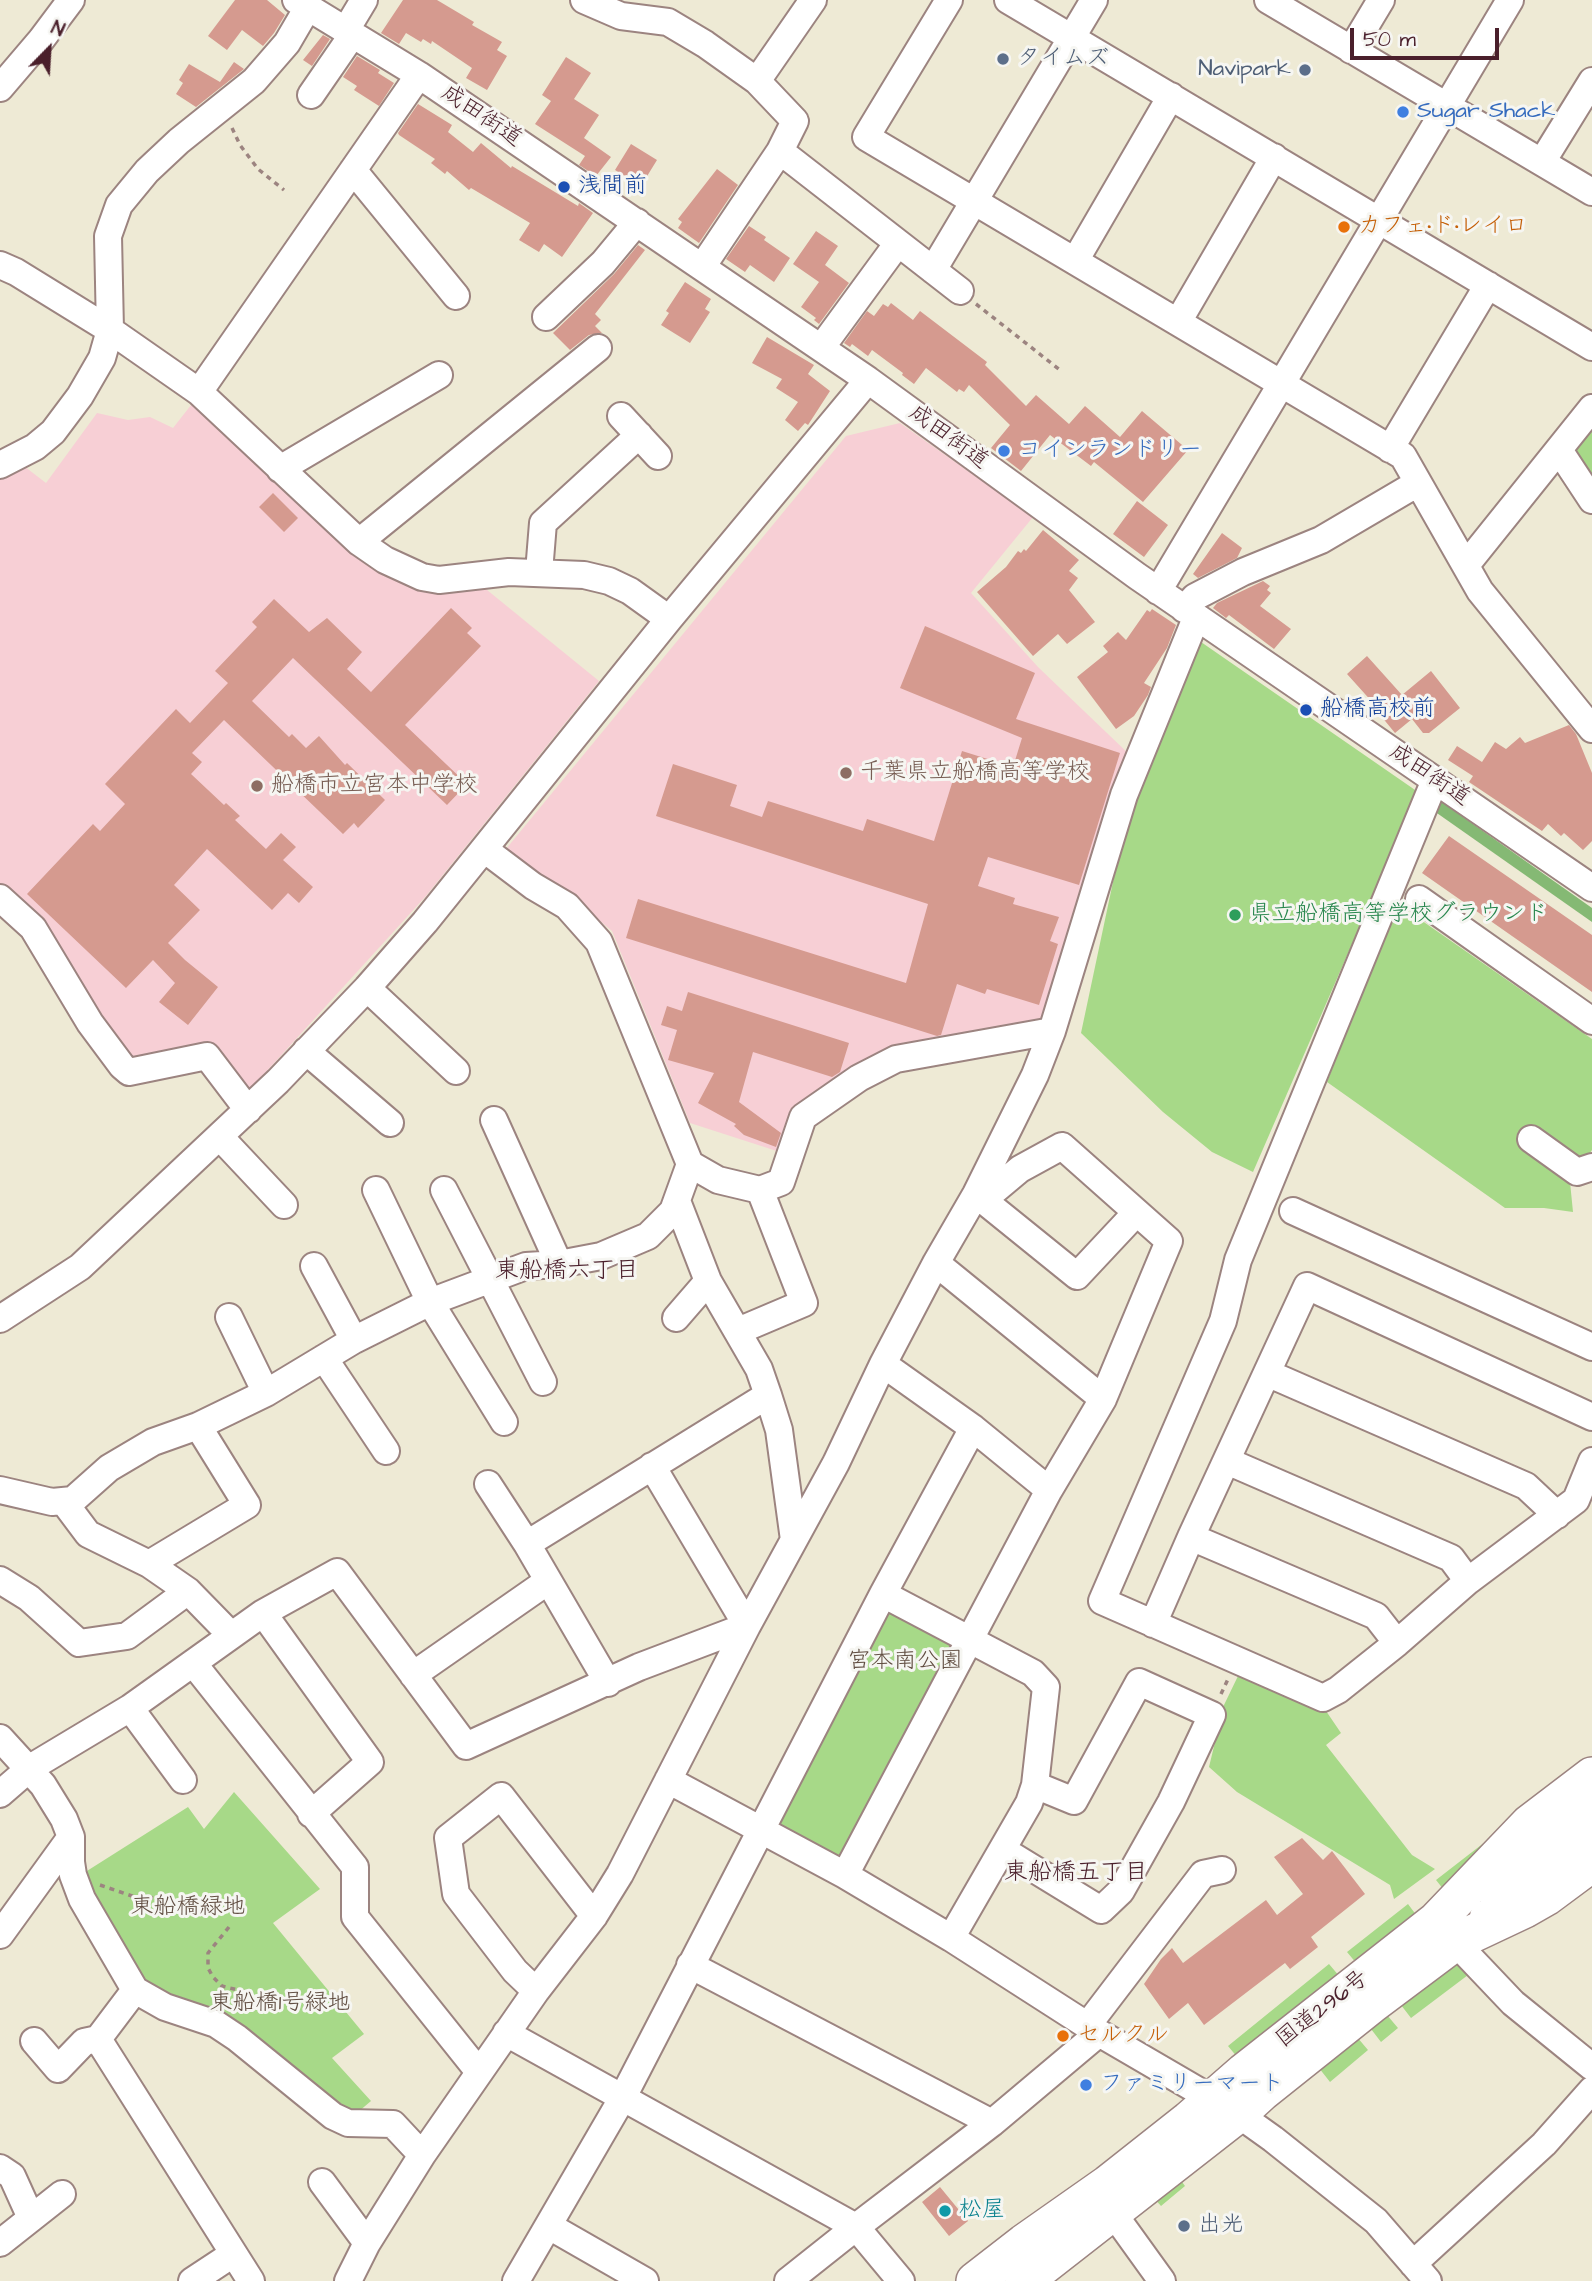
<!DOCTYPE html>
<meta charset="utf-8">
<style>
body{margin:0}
#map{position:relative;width:1592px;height:2281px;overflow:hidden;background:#eeead5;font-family:"Architects Daughter",sans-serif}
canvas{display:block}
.north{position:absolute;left:14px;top:14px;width:70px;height:70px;-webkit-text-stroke:5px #f6f6f2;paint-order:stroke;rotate:24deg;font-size:19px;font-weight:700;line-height:28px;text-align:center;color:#4a1f2b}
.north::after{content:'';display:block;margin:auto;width:24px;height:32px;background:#4a1f2b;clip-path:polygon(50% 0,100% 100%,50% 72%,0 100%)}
.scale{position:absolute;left:1350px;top:28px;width:149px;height:32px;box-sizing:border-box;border:4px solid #4a1f2b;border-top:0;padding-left:9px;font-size:21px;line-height:24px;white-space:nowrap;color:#4a1f2b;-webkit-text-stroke:5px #f6f6f2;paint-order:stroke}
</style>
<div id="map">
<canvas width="1592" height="2281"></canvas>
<div class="north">N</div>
<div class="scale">50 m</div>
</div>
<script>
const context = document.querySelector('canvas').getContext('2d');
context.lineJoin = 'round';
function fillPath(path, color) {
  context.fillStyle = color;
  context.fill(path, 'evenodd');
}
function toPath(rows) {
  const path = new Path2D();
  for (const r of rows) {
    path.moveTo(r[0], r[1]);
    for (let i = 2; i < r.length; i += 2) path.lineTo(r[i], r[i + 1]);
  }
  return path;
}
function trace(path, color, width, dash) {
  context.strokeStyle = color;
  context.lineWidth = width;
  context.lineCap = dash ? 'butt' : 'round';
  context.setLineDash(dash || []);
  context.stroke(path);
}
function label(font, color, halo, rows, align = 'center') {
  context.font = font + ' "Architects Daughter","Klee One",sans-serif';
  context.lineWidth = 6;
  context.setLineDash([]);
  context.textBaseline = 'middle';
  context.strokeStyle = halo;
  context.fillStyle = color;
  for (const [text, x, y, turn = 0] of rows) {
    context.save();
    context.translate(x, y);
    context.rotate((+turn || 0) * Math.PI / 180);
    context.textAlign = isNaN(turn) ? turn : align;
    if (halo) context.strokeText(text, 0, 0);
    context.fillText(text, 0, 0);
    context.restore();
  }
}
const built = toPath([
 [195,400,357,546,476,581,599,681,426,896,246,1094,217,1050,124,1060,0,892,0,470,20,463,46,483,97,413,128,420,150,417,173,428],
 [900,423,1033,517,971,593,1038,667,1131,756,1040,1024,860,1070,786,1154,690,1123,612,931,569,895,501,855,846,436]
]);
const green = toPath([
 [1592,422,1592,486,1572,456,1573,446],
 [1201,642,1418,792,1253,1172,1212,1152,1163,1112,1081,1033,1131,797,1150,750],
 [1408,911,1592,1039,1592,1150,1570,1182,1573,1212,1544,1208,1505,1208,1327,1082,1392,914],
 [893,1610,956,1642,845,1858,837,1860,780,1829,777,1820,884,1614],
 [1247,1673,1324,1708,1341,1733,1326,1745,1412,1855,1435,1869,1394,1899,1390,1885,1237,1792,1209,1767,1224,1705,1238,1676],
 [234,1792,320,1889,273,1923,364,2034,332,2058,371,2101,351,2118,141,1986,79,1876,188,1807,204,1829],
 [1485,1842,1489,1848,1444,1890,1436,1880],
 [1408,1904,1417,1916,1357,1964,1347,1952],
 [1460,1961,1472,1972,1411,2018,1401,2005],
 [1329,1964,1340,1977,1238,2058,1228,2046],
 [1387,2015,1398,2028,1381,2042,1371,2029],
 [1357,2037,1368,2050,1330,2082,1319,2068],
 [1177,2175,1185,2186,1161,2206,1152,2196]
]);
const forest = toPath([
 [1439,800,1592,908,1592,922,1434,811]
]);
const building = toPath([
 [235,0,267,0,285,15,274,33,263,46,242,30,227,50,208,36],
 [403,0,437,0,474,22,472,25,502,42,497,50,507,56,487,90,466,78,472,68,432,41,431,44,423,39,421,42,406,33,399,44,381,33],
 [323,35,330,39,312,66,303,60],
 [357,56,380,70,378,73,394,83,379,106,354,90,357,86,343,77],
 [566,57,591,73,574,99,599,115,584,138,611,157,596,176,579,165,585,156,535,124,551,101,542,95],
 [234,62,244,69,196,107,176,94,183,83,179,80,189,64,220,82],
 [418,104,452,125,448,132,473,152,481,143,511,168,512,166,578,206,579,203,593,213,562,257,544,244,539,252,519,240,530,223,471,188,469,190,447,171,445,174,431,163,435,159,399,135,398,133],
 [631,144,657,160,641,186,615,170],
 [717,169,738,185,699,243,678,228,682,222,678,219],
 [749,226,766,237,764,240,790,258,774,282,750,265,745,272,726,259],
 [816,231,838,246,825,265,849,283,819,324,814,320,816,318,801,307,819,282,793,264],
 [638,245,645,250,595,314,601,320,595,326,602,333,589,335,570,350,553,333,614,274],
 [685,282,711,299,705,309,710,312,690,343,661,325,669,313,666,311],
 [891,303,913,320,920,311,987,362,985,365,1026,406,1036,395,1069,424,1085,406,1120,437,1142,411,1188,450,1143,502,1094,462,1091,466,1050,435,1021,471,991,448,1010,425,969,385,964,392,959,389,957,392,926,368,914,384,902,375,903,373,872,350,868,356,852,344,850,347,844,343,867,311,874,316,883,304,888,307],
 [767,337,814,365,808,374,830,391,808,425,805,423,798,431,785,420,798,402,776,388,782,379,752,363],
 [273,493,298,518,284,532,259,507],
 [1137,501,1168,525,1144,557,1113,534],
 [1043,530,1079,560,1069,571,1078,578,1069,590,1095,622,1067,644,1058,634,1033,656,977,592,1006,567,1018,551,1021,553,1024,549,1026,551],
 [1222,533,1242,548,1237,558,1198,578,1193,574],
 [1263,581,1270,586,1267,590,1271,593,1260,606,1291,629,1274,649,1229,615,1226,618,1213,608,1217,603],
 [274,599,309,632,327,618,362,652,347,669,371,692,451,608,472,628,467,633,481,646,405,725,467,784,447,805,293,658,252,701,289,737,292,734,306,748,319,736,345,765,347,763,385,800,358,828,354,823,343,834,224,720,192,753,202,762,191,774,224,805,226,803,240,816,235,820,266,849,281,833,296,847,283,860,313,887,299,903,288,893,272,910,207,849,174,885,200,910,168,943,185,960,218,987,188,1025,159,1002,175,983,153,960,126,988,27,894,93,824,100,831,125,804,105,784,176,709,190,723,228,683,215,671,257,627,252,622],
 [1152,609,1176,625,1167,648,1144,683,1151,687,1148,695,1134,716,1116,729,1077,677,1108,652,1103,646,1118,632,1126,640,1147,610,1150,612],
 [925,626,1035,673,1016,719,1120,753,1079,885,988,857,978,886,1015,898,1013,904,1059,917,1050,941,1058,944,1039,1005,987,989,985,994,957,984,941,1035,937,1036,626,938,638,899,906,983,928,904,656,816,673,764,737,785,730,806,762,817,768,801,863,831,867,819,934,841,962,751,1013,767,1022,738,900,688],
 [1367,656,1402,695,1431,671,1460,708,1429,733,1423,733,1412,719,1395,733,1381,716,1383,714,1347,674],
 [1569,725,1576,734,1592,773,1592,841,1583,850,1564,833,1561,836,1548,824,1542,831,1469,782,1473,776,1448,760,1457,746,1482,762,1495,742,1506,749,1520,737,1525,743],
 [1449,836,1592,935,1592,992,1422,873],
 [688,992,849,1043,840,1072,832,1077,753,1052,739,1102,781,1133,776,1147,744,1135,734,1126,736,1124,698,1103,714,1073,668,1060,677,1030,661,1025,667,1006,682,1011],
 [1302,1838,1323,1860,1332,1851,1365,1894,1311,1937,1318,1947,1290,1969,1285,1963,1204,2025,1188,2003,1169,2019,1144,1984,1161,1959,1172,1948,1183,1963,1266,1900,1277,1915,1303,1894,1274,1857],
 [940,2187,968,2221,949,2236,922,2202]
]);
const path = toPath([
 [232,128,240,145,258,169,284,190],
 [976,304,1060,370],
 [1221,1694,1228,1679],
 [100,1885,132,1896,208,1902],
 [229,1927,208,1953,208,1968,213,1977,222,1986,250,1993],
 [217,2000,222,1986]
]);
const minor = toPath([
 [296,0,419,75,868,380,1137,576,1592,888],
 [584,0,621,16,668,22,705,44,757,81,795,121,780,151,702,267],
 [949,0,866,137,1403,456,1480,591,1592,729],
 [1008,0,1592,347],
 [1268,0,1592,192],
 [346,30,364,0],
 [1351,50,1381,0],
 [757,81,813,0],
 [0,88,41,40,71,0],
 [311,95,353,34],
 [780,151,960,291],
 [1542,162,1592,81],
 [353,170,456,296],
 [1075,261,1171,96],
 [0,265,16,272,110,330,199,392,359,542,385,560,422,577,439,580,509,572,584,575,609,581,630,591,669,619],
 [933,270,1094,0],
 [546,317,603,263,637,222],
 [1178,322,1274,157],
 [821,348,898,243],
 [199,392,419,75],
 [621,416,658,456],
 [1390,449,1488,285],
 [1559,450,1592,500],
 [0,465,35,447,53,432,80,396,102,358,110,330,108,236,119,205,147,171,179,141,254,81,287,43,308,7],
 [280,469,439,375],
 [359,542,598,348],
 [1466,565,1592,408],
 [539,572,543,523,639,435],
 [1158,591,1510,0],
 [1184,609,1195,597,1243,572,1321,540,1418,483],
 [1435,780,1238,1260,1223,1321,1102,1601,1323,1698,1338,1690,1397,1643,1468,1581,1576,1500,1592,1461],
 [0,898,33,928,90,1023,122,1066,129,1072,207,1056,248,1110],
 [1419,899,1592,1021],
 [367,988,456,1071],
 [306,1051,390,1123],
 [494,1120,559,1264],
 [220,1137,284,1205],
 [1531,1139,1577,1172,1592,1167],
 [690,1164,718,1180,760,1190,781,1182,803,1117,859,1078,896,1059,1052,1031],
 [376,1190,430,1302,504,1422],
 [444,1190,543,1382],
 [983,1200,1077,1276,1136,1213],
 [677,1201,708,1281,759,1369,768,1395,779,1430,794,1540],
 [1293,1211,1592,1347],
 [936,1263,1103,1399],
 [314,1266,354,1340],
 [229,1317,266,1393],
 [676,1318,708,1281],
 [0,1319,80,1267,278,1081,367,988,425,922,669,619,868,380],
 [738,1331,804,1303,760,1190],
 [324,1358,386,1451],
 [883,1364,973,1428,1049,1490],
 [1267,1373,1526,1486,1557,1515],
 [1227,1461,1451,1558,1468,1581],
 [488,1484,527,1544,608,1683],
 [0,1490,52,1502,73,1500,109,1468,153,1442,198,1426,266,1393,354,1340,430,1302,526,1266,559,1264,601,1256,648,1236,673,1211,690,1164,599,942,567,906,533,886,484,849],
 [64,1502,88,1534,149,1564,188,1591,231,1635],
 [1191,1537,1376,1616,1397,1643],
 [527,1544,768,1395],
 [149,1564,247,1505,198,1426],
 [0,1580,29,1598,79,1643,127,1636,188,1591],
 [883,1594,1033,1673,1046,1687,1035,1785,1029,1803,951,1938],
 [263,1613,370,1762,311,1814],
 [1153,1624,1191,1537,1307,1286,1592,1417],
 [193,1663,355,1867,355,1917,479,2072],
 [413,1675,548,1581],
 [130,1708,183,1780],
 [0,1738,43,1785,64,1819,71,1837,71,1862,73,1875,82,1899,135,1990,165,2007,216,2024,237,2038,333,2116,348,2123,393,2124,422,2155],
 [668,1780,845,1875,951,1938,1099,2033,1238,2114,1273,2139,1376,2221,1428,2281],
 [0,1794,30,1768,130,1708,263,1613,337,1572,466,1746,639,1667,747,1626,652,1466],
 [1003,1850,1101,1910,1121,1891,1171,1802,1212,1715,1139,1682,1074,1801,1035,1785],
 [845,1875,1049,1490,1103,1399,1169,1241,1062,1146,1020,1169,983,1200,976,1194],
 [0,1935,71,1837],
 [1455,1942,1513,2003,1592,2067],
 [690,1965,992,2123],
 [135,1990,98,2039,251,2281],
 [536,1991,515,1971,456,1894,448,1838,501,1796,594,1916],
 [1087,2026,1203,1874,1222,1870],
 [506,2033,856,2227,901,2281],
 [34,2041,58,2069,84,2042,98,2039],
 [0,2168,12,2176,31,2218],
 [322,2182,367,2243],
 [1113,2213,1162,2281],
 [549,2226,645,2281],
 [0,2243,62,2194],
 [1413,2264,1544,2144,1592,2090],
 [192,2281,233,2254],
 [348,2281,367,2243,422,2155,536,1991,594,1916,620,1874,747,1626,836,1463,883,1364,936,1263,976,1194,1035,1075,1052,1031,1124,795,1196,618],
 [516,2281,623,2097,883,1594,973,1428],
 [788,2281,856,2227,992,2123,1099,2033]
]);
const major = toPath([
 [1486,1886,1592,1804],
 [1486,1917,1592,1835]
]);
const highway = toPath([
 [975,2281,1024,2243,1108,2184,1189,2120,1244,2072,1436,1921,1529,1824,1592,1776],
 [1024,2281,1238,2114,1262,2092,1371,2005,1455,1942,1525,1909,1546,1897,1592,1863]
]);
const markers = [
 [1003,59,7,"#5c6f8a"],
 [1305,70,7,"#5c6f8a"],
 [1403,112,7,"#3f7fe0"],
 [564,187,7,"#1a4fb4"],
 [1344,227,7,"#e8710a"],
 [1004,451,7,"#3f7fe0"],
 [1306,710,7,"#1a4fb4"],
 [846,773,7,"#8d6e63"],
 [257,786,7,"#8d6e63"],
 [1235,915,7,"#2e9e5b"],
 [1063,2036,7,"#e8710a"],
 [1086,2085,7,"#3f7fe0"],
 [945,2211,7,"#0f9aa8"],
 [1184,2226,7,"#5c6f8a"]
];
const serviceNames = [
 ["タイムズ",1017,59],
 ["Navipark",1291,70,"right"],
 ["出光",1198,2226]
];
const shopNames = [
 ["Sugar Shack",1417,112],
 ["コインランドリー",1018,451],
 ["ファミリーマート",1100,2085]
];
const streetNames = [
 ["成田街道",481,117,34],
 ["成田街道",948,438,36],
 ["成田街道",1429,776,34],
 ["国道296号",1323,2010,-38]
];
const transitNames = [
 ["浅間前",578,187],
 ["船橋高校前",1320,710]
];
const foodNames = [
 ["カフェ•ド•レイロ",1358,227],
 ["セルクル",1077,2036]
];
const educationNames = [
 ["千葉県立船橋高等学校",860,773],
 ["船橋市立宮本中学校",271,786]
];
const leisureNames = [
 ["県立船橋高等学校グラウンド",1249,915]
];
const parkNames = [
 ["宮本南公園",905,1662],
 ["東船橋緑地",188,1908],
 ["東船橋1号緑地",280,2004]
];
const cultureNames = [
 ["松屋",959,2211]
];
const neighbourhoodNames = [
 ["東船橋六丁目",567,1272],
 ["東船橋五丁目",1076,1874]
];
fillPath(built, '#f7cfd5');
fillPath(green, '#a7d988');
fillPath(forest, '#85b974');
fillPath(building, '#d59a8f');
trace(minor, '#9c8480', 30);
trace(major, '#9c8480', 35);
trace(highway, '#9c8480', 40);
trace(path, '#9c8480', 3.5, [5, 5]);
trace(minor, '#fff', 26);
trace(major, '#fff', 32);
trace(highway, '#fff', 37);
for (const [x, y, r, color] of markers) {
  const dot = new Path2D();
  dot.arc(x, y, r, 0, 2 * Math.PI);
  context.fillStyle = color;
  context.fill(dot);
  trace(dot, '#f6f6f2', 2.5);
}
label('23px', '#4e5e75', '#f6f6f2', serviceNames, 'left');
label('23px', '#366cbe', '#f6f6f2', shopNames, 'left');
label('23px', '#4a1f2b', '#f6f6f2', streetNames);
label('23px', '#164399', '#f6f6f2', transitNames, 'left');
label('23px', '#c56008', '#f6f6f2', foodNames, 'left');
label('23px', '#785e54', '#f6f6f2', educationNames, 'left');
label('23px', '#27864d', '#f6f6f2', leisureNames, 'left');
label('23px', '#614e42', '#f6f6f2', parkNames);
label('23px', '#0d838f', '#f6f6f2', cultureNames, 'left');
label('24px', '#4a1f2b', '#f6f6f2', neighbourhoodNames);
</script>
